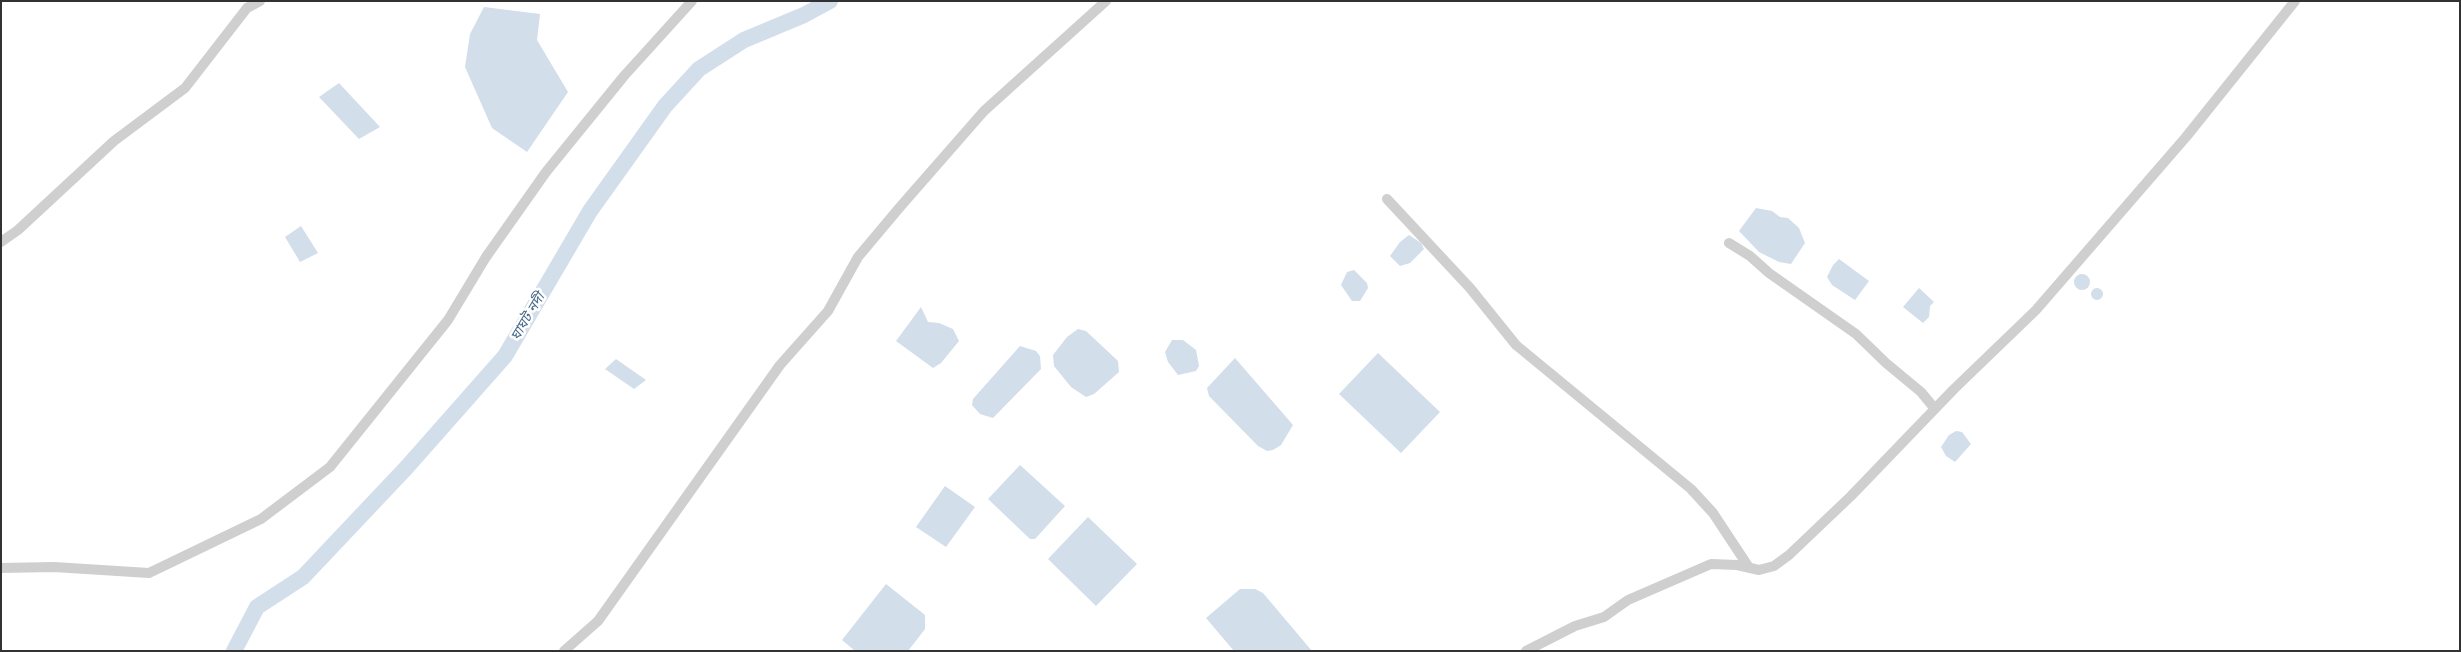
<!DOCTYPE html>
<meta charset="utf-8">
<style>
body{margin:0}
#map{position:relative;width:2461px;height:652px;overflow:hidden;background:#fff;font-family:"Noto Sans",sans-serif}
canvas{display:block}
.frame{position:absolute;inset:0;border:2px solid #323232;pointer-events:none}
</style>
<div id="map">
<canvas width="2461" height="652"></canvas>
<div class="frame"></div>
</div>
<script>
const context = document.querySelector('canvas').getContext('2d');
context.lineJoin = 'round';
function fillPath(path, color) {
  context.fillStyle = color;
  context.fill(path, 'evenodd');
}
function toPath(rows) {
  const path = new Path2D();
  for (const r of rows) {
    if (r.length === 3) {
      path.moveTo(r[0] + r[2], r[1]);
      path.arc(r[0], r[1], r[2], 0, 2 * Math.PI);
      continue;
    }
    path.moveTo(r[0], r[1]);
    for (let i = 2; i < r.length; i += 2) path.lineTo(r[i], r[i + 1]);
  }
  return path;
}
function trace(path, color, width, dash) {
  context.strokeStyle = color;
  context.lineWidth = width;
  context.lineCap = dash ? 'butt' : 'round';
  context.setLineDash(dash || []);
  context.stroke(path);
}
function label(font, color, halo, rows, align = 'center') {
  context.font = font + ' "Noto Sans","Noto Sans Bengali",sans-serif';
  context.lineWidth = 5;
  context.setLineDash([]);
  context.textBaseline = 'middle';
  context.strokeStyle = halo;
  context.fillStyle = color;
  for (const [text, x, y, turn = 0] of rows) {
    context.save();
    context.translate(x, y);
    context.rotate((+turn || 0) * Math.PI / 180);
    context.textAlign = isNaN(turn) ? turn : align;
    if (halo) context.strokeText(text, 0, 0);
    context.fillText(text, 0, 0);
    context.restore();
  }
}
const water = toPath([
 [484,7,540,14,537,40,568,92,527,152,492,128,465,67,470,34],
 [339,83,380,127,359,139,319,97],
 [1756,208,1772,211,1780,217,1788,218,1799,228,1805,243,1791,264,1779,262,1759,252,1739,231],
 [301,226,318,253,300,262,285,237],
 [1409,235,1421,243,1424,249,1410,263,1400,266,1390,256,1400,242],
 [1839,259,1869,281,1855,300,1832,285,1827,277,1833,265],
 [1354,270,1367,283,1368,288,1360,301,1352,301,1341,285,1347,272],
 [2082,282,8],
 [1919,288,1934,302,1930,306,1929,317,1923,323,1903,307],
 [2097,294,6],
 [921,307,928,322,939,323,953,329,959,341,941,363,933,368,896,341],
 [1078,329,1086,331,1118,361,1119,372,1094,394,1086,397,1071,387,1054,366,1053,355,1067,337],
 [1172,340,1183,340,1196,350,1199,366,1196,371,1178,375,1168,362,1165,352],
 [1020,346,1036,351,1040,356,1041,369,993,418,980,414,972,405,973,399],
 [1378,353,1440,412,1401,453,1339,394],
 [1235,358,1293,425,1281,445,1273,450,1267,451,1258,446,1209,396,1207,388],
 [616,359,646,380,634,389,605,369],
 [1956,431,1962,432,1971,444,1955,462,1946,456,1941,447,1949,435],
 [1020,465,1065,506,1035,539,1030,539,988,499],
 [945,486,975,507,946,547,916,527],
 [1088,517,1137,564,1096,606,1048,559],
 [886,584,925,615,925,629,908,651,855,651,842,640],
 [1240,589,1255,589,1263,593,1312,651,1234,651,1206,618]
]);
const river = toPath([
 [234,651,257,607,303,577,407,467,505,356,590,211,665,106,699,69,744,40,804,15,830,1]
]);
const street = toPath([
 [1387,199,1470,288,1516,345,1691,489,1713,513,1748,566],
 [1,242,18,230,114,141,185,88,247,8,260,1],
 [1729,243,1750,256,1769,273,1856,334,1886,363,1921,392,1935,409],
 [1,568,54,567,149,573,261,519,330,467,448,320,486,257,546,172,624,76,692,1],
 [564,651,598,621,780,365,828,311,858,257,900,207,984,111,1106,1],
 [1526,651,1575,626,1604,617,1628,600,1711,564,1737,565,1759,570,1774,566,1789,555,1851,496,1954,389,2036,310,2186,137,2295,1]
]);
const waterNames = [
 ["ঘাঘট নদী",528,317,-59]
];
fillPath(water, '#d2deea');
trace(river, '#d2deea', 16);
trace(street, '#cfcfcf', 10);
label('italic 14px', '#496b8c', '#fff', waterNames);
</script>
